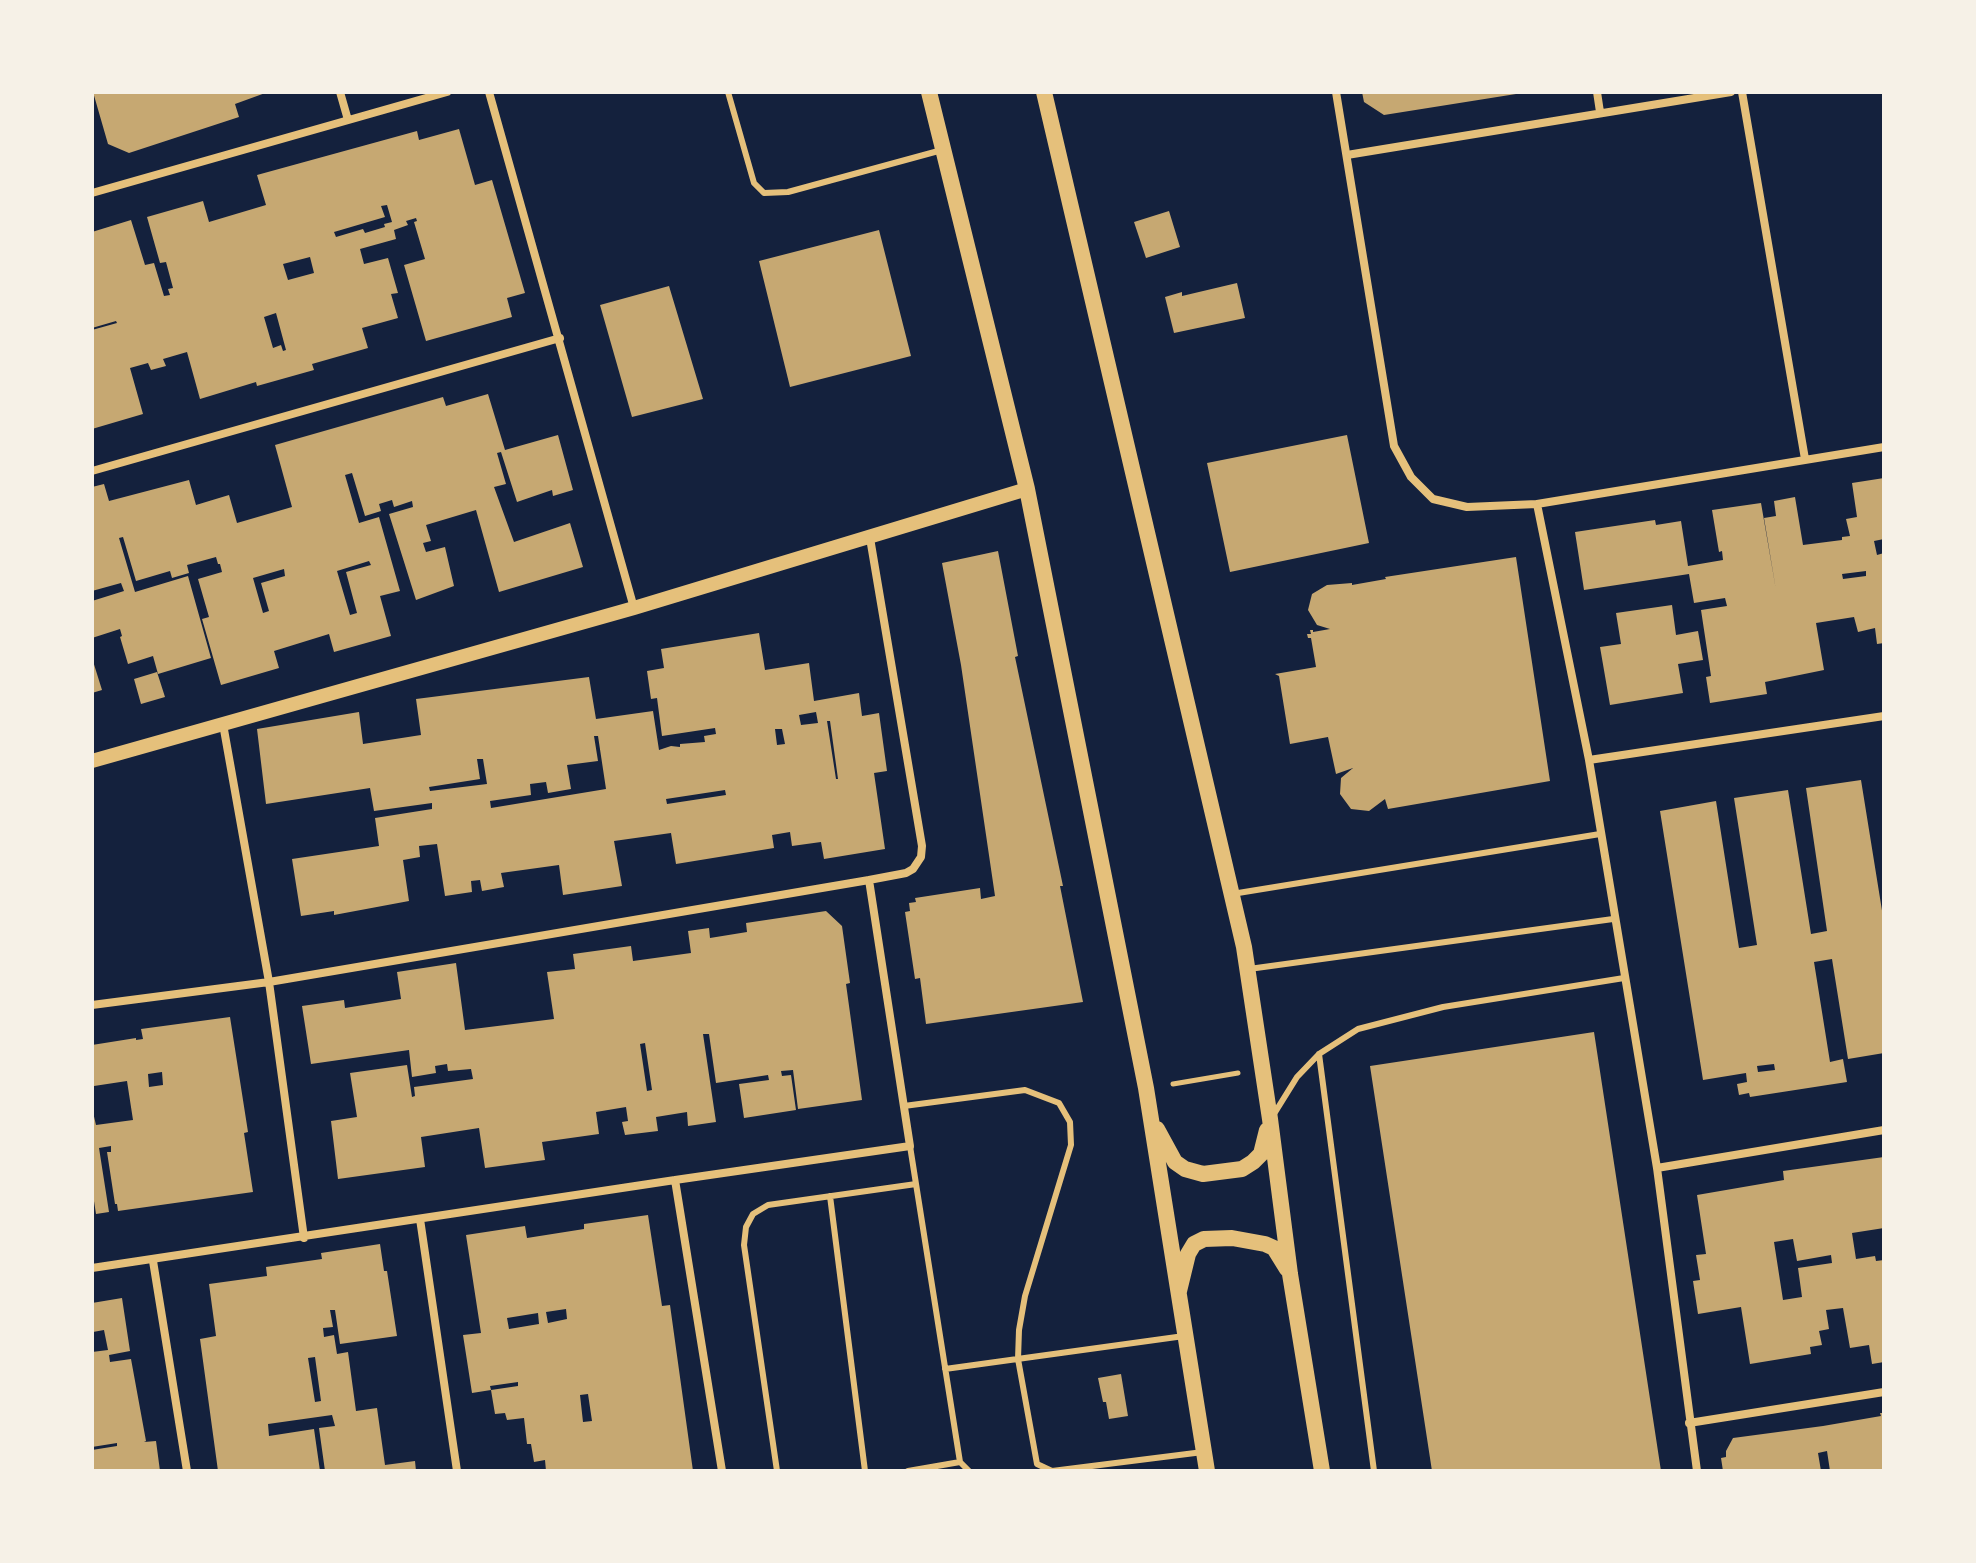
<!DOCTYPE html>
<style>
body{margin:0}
#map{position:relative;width:1976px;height:1563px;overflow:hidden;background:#14213d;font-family:Manrope,sans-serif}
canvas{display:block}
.frame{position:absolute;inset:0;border:94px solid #f6f1e7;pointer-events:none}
</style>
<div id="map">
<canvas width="1976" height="1563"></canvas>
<div class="frame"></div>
</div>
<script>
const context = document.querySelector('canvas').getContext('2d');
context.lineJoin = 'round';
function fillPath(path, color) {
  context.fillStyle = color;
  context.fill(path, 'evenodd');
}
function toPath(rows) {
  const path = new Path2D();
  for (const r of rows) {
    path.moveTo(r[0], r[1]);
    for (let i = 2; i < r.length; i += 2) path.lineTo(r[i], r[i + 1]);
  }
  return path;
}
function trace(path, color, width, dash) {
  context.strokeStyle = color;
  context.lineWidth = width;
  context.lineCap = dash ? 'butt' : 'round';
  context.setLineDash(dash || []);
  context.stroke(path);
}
const building = toPath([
 [93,92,268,92,235,104,239,117,129,153,108,144],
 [1362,92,1515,92,1516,94,1384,115,1364,102],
 [459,129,475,185,492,180,525,293,507,298,512,317,426,341,404,265,425,259,414,222,417,221,416,218,406,221,408,225,394,230,396,239,360,249,364,264,388,258,398,293,391,294,398,318,362,328,368,348,312,364,314,370,257,386,256,382,200,399,187,352,163,359,166,366,151,370,148,363,130,368,143,414,92,429,92,330,117,323,116,321,92,328,92,232,131,220,145,265,154,263,164,296,170,295,168,289,173,288,166,262,160,263,147,217,203,201,209,222,266,205,257,175,417,131,419,140],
 [387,205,392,222,384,224,385,227,365,233,363,229,336,237,334,232,385,217,381,206],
 [310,257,314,273,288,280,283,264],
 [276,313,286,350,283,351,281,345,273,348,264,317],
 [1169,211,1180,247,1146,258,1134,222],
 [879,230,911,356,790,387,759,261],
 [1237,283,1245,318,1174,333,1165,297,1182,292,1182,296],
 [669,286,703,399,632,417,600,305],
 [488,394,505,450,558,435,573,490,553,496,552,490,517,502,501,452,497,453,506,484,494,487,514,542,570,523,583,567,499,592,476,510,426,525,431,541,423,543,426,552,445,547,454,586,416,600,389,514,413,507,412,501,394,507,392,500,379,504,381,511,365,516,352,473,345,475,359,523,379,517,400,591,380,596,391,636,334,652,329,634,274,651,279,668,221,685,202,619,209,617,198,579,222,572,220,564,218,564,216,557,187,565,189,573,172,578,170,571,136,581,123,537,119,538,135,592,188,576,211,658,158,674,153,656,128,664,120,637,122,636,120,629,92,638,92,601,124,591,121,583,92,591,92,487,104,484,109,501,189,480,196,505,229,495,237,523,292,507,275,445,443,397,446,406],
 [369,561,371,565,346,572,357,613,350,615,337,571],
 [284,569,285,576,261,583,269,611,263,613,253,578],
 [1347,435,1369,543,1230,572,1207,463],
 [1884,478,1884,539,1874,541,1877,555,1884,553,1884,643,1877,644,1875,628,1858,632,1854,617,1816,623,1824,670,1765,682,1767,694,1710,703,1706,677,1711,676,1701,610,1727,606,1725,598,1694,603,1689,574,1584,590,1575,532,1655,520,1656,525,1681,521,1688,566,1723,560,1722,551,1719,552,1712,510,1761,503,1776,590,1764,518,1776,516,1774,501,1795,497,1803,545,1842,540,1842,537,1850,536,1846,519,1857,517,1852,483],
 [1866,571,1866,576,1843,579,1842,574],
 [998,551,1018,656,1015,657,1063,886,1060,886,1083,1002,926,1024,920,978,915,979,905,912,910,911,909,903,916,902,915,898,980,888,981,899,995,896,961,665,942,563],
 [1516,557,1550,781,1388,809,1385,799,1369,811,1351,809,1340,794,1341,778,1353,768,1336,774,1328,737,1290,744,1279,676,1275,674,1316,667,1311,638,1308,638,1307,634,1311,634,1310,630,1313,630,1313,632,1330,629,1317,625,1308,610,1312,594,1327,585,1352,583,1352,585,1386,579,1385,577],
 [1672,605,1676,635,1698,631,1703,660,1678,664,1683,693,1610,705,1600,647,1621,644,1616,613],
 [759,633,765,670,809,663,814,701,859,693,862,716,879,713,887,771,874,773,885,849,824,859,821,842,792,846,790,832,772,835,774,848,676,864,671,833,614,841,622,886,563,895,559,865,501,873,504,887,482,891,480,880,471,881,472,892,445,896,437,844,419,846,420,857,403,860,409,901,334,915,334,911,301,916,292,859,379,846,375,818,432,809,432,803,374,811,370,788,266,804,257,729,359,712,363,744,421,735,416,699,589,677,596,719,653,711,659,750,671,746,680,747,680,744,705,742,704,736,716,734,715,728,662,736,657,698,651,699,647,671,664,668,661,649],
 [816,712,818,723,801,725,799,715],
 [827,721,830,721,838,779,836,779],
 [775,729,782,729,785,744,777,745],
 [594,736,598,736,606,789,491,808,490,801,531,795,530,784,546,782,548,793,571,789,567,765,598,761],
 [477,759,483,759,487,784,430,791,429,787,480,779],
 [725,790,726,795,667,804,666,799],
 [92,658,102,690,92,693],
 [157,672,165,697,141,704,134,679],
 [1861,780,1884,923,1884,1053,1848,1059,1832,959,1814,962,1830,1062,1843,1059,1847,1082,1750,1097,1749,1093,1739,1095,1737,1084,1747,1082,1746,1073,1703,1080,1660,811,1716,801,1739,948,1757,945,1734,798,1788,790,1811,934,1827,931,1806,788],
 [1774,1064,1775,1070,1758,1072,1757,1066],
 [826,911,842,926,850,983,846,984,862,1100,798,1109,793,1070,781,1071,782,1076,791,1075,796,1110,744,1118,739,1084,769,1080,768,1075,716,1083,709,1034,703,1034,716,1122,688,1126,687,1112,656,1117,658,1131,625,1135,622,1122,628,1121,626,1107,596,1112,599,1134,542,1142,545,1160,485,1168,479,1128,421,1137,425,1167,338,1179,331,1121,357,1117,350,1073,407,1065,412,1097,415,1096,414,1087,473,1079,471,1069,448,1071,447,1064,435,1066,436,1073,412,1077,409,1050,311,1064,302,1006,344,1000,345,1008,401,999,397,972,456,963,465,1030,554,1019,547,972,575,969,573,954,631,946,633,961,691,953,688,931,709,928,710,938,747,932,746,923],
 [645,1043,652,1090,647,1091,640,1044],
 [230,1017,248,1132,244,1133,253,1192,118,1211,117,1204,115,1204,107,1152,111,1152,111,1146,99,1148,109,1212,96,1214,92,1188,92,1108,96,1125,133,1120,127,1081,94,1086,92,1045,136,1038,136,1040,143,1039,141,1029],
 [162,1072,163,1085,149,1087,148,1074],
 [1594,1032,1661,1471,1432,1471,1370,1066],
 [1884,1157,1884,1228,1852,1233,1856,1259,1875,1256,1876,1261,1884,1260,1884,1362,1872,1364,1869,1345,1850,1348,1843,1308,1826,1310,1829,1329,1819,1331,1822,1345,1810,1347,1811,1354,1750,1364,1741,1307,1698,1314,1693,1281,1700,1280,1696,1255,1706,1254,1697,1195,1784,1180,1783,1171],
 [1793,1239,1797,1261,1831,1255,1832,1263,1798,1268,1802,1297,1783,1300,1774,1242],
 [648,1215,662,1306,670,1305,693,1471,546,1471,545,1460,534,1462,531,1444,527,1444,524,1418,507,1420,505,1413,495,1414,491,1390,518,1386,518,1382,490,1386,491,1390,472,1393,463,1335,481,1333,466,1235,525,1226,527,1238,584,1229,584,1224],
 [566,1309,567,1319,548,1323,546,1312],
 [538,1313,539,1324,509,1329,507,1318],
 [588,1394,592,1421,583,1422,580,1395],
 [380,1244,384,1271,387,1271,397,1336,340,1344,335,1310,330,1310,333,1327,323,1328,324,1337,334,1335,337,1354,348,1352,356,1411,377,1408,385,1465,415,1461,416,1471,325,1471,319,1428,335,1426,332,1415,268,1424,269,1436,314,1429,320,1471,218,1471,200,1339,216,1336,209,1284,267,1276,266,1267,322,1259,321,1253],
 [315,1357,321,1401,315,1402,308,1358],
 [122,1298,130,1351,109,1355,110,1362,131,1359,146,1441,144,1442,156,1441,160,1471,92,1471,92,1450,117,1446,117,1443,92,1447,92,1352,108,1350,104,1330,93,1332,92,1303],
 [1121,1374,1128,1416,1109,1419,1106,1402,1103,1402,1098,1378],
 [1880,1413,1884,1413,1883,1471,1830,1471,1827,1451,1818,1453,1821,1471,1723,1471,1721,1458,1726,1457,1726,1451,1733,1438,1823,1426,1881,1416]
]);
const path = toPath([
 [1173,1084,1238,1073]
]);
const service = toPath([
 [728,92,754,183,764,193,788,192,942,150],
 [1232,894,1600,834],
 [1249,969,1613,919],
 [1319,1054,1374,1471],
 [904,1106,1025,1090,1059,1103,1070,1122,1071,1145,1025,1296,1019,1330,1018,1359,1037,1464,1052,1471,1203,1452],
 [1274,1114,1297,1077,1319,1054,1358,1029,1443,1007,1624,978],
 [910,1146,960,1462,969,1471],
 [830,1196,865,1471],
 [945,1369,1184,1336],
 [777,1471,744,1245,746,1227,753,1214,768,1205,916,1184],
 [908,1471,960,1462]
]);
const minor = toPath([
 [340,92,348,120],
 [489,92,634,608],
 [1336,92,1394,446,1411,477,1433,499,1467,507,1537,504,1884,447],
 [1597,92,1600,112],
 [1742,92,1805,459],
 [1347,155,1731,92],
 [92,193,447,92],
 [92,471,560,338],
 [1537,504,1589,760,1657,1168,1697,1471],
 [223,724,269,982,304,1238],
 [1589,760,1884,716],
 [92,1005,269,982,869,880],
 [1657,1168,1884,1130],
 [420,1219,457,1471],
 [153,1261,187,1471],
 [92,1268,675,1180],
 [1689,1423,1884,1392],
 [722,1471,675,1180,910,1146,869,880,906,873,913,869,921,857,922,846,870,538]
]);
const tertiary = toPath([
 [92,761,634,608,1027,489]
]);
const secondary = toPath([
 [929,92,1027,489,1146,1088,1207,1471],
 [1044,92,1244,947,1270,1119,1290,1274,1322,1471],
 [1157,1129,1175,1162,1185,1169,1203,1174,1242,1169,1253,1162,1261,1154,1267,1130],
 [1179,1291,1188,1254,1194,1244,1204,1239,1232,1238,1265,1244,1274,1248,1287,1269]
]);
fillPath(building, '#c6a872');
trace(path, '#e5c07b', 5);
trace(service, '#e5c07b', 6);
trace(minor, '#e5c07b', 8);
trace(tertiary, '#e5c07b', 14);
trace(secondary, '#e5c07b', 16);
</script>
